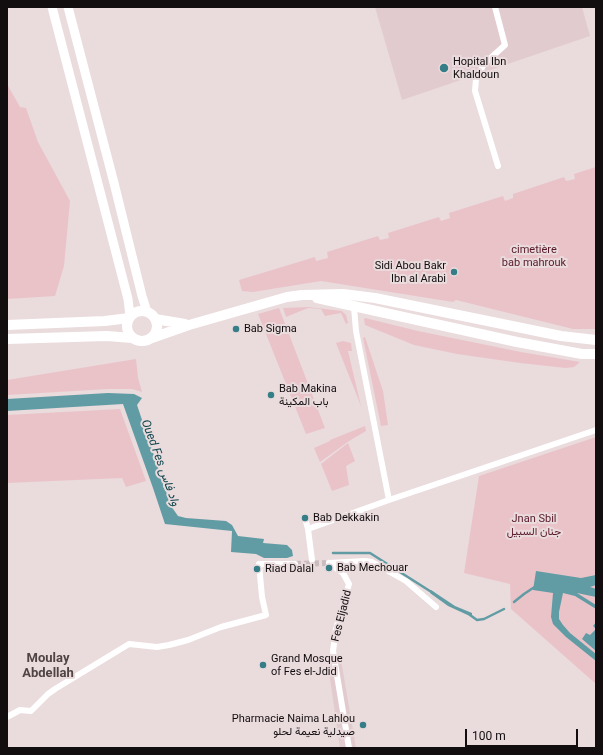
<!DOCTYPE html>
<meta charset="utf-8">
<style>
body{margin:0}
#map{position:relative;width:603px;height:755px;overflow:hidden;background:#eadbdd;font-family:Roboto,sans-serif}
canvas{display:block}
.frame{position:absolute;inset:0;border:8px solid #120d0e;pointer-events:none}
.scale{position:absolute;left:465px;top:729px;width:113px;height:18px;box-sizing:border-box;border:2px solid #120d0e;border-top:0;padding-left:5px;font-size:12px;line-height:14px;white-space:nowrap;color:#120d0e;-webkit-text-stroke:3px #eadbdd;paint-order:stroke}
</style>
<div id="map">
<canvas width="603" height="755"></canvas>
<div class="frame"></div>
<div class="scale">100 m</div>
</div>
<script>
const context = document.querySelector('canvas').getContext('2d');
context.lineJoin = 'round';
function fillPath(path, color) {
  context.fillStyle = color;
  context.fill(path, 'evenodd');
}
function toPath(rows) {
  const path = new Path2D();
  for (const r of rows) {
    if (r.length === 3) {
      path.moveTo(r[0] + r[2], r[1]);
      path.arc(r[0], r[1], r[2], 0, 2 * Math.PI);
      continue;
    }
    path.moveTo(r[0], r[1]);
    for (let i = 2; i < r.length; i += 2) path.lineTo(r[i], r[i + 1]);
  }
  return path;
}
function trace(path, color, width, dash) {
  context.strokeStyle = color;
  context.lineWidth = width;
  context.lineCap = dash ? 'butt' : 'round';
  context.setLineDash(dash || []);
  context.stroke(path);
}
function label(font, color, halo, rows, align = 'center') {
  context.font = font + ' Roboto,Vazirmatn,sans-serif';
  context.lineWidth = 4;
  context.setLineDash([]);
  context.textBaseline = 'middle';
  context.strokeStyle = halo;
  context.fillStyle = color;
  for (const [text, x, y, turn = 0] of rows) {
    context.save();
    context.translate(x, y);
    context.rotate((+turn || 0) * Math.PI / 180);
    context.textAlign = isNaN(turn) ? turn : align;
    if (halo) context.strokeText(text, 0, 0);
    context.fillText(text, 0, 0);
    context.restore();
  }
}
const built = toPath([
 [375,7,582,7,590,36,402,100],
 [340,654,356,748,340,748,327,658]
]);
const green = toPath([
 [7,84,20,107,26,108,38,142,70,201,64,266,55,296,7,299],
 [596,167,596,329,573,329,456,300,453,302,321,281,253,292,242,291,239,280,315,257,316,261,328,258,327,252,378,236,380,240,389,238,388,233,439,217,441,221,450,218,449,213,503,196,505,201,513,198,513,194,564,177,566,181,575,179,574,174],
 [308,307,342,311,346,315,348,323,346,324,341,313,325,316,321,309,308,308,286,317,283,308],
 [279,308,325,428,306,434,258,314],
 [365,318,418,331,521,352,580,362,574,367,566,368,520,363,457,354,414,345,365,325,364,319],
 [365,337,383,391,388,425,381,426,363,338],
 [343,341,351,343,352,351,348,351,361,406,336,343],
 [136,359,138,378,142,392,132,389,108,389,7,395,7,380],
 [120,409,146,481,126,487,122,478,7,483,7,415],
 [365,426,366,431,349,441,320,462,314,448,330,441,330,440],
 [596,437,596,684,511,609,510,584,464,573,479,476],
 [348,443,355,461,346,466,349,485,332,491,321,464]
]);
const water = toPath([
 [108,393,134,394,142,398,137,405,171,506,178,516,186,518,226,521,232,525,238,536,264,539,263,543,287,545,292,550,293,556,287,558,264,558,256,554,231,552,232,531,165,524,153,488,123,404,7,411,7,399],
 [536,571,581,578,596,575,596,585,590,587,596,589,596,597,577,593,596,605,596,609,575,596,563,593,559,612,559,619,563,625,570,633,596,654,596,661,566,637,553,624,551,617,553,593,533,590],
 [431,590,455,606,472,613,472,617,448,606,430,593],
 [596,622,596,651,582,639,586,633,590,635,596,629,593,626]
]);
const stream = toPath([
 [333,553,370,553,433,593],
 [514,602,524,594,536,586],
 [470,615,477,620,484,619,504,609]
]);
const streetTunnel = toPath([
 [295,564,326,563]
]);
const street = toPath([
 [495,7,505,45,484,64,476,79,475,91,498,166],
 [354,307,356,331,389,500,596,430],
 [305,518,308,529],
 [312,560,308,529,389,500],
 [329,563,343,573,349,584,336,629,333,651,349,748],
 [329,563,365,561,372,562,406,581,436,607],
 [7,717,20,710,31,711,48,694,55,689,129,644,157,647,169,645,188,640,221,627,266,615,262,597,259,564,295,564]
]);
const secondary = toPath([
 [52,7,128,299,130,316],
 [68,7,114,183,142,296,147,312]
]);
const primary = toPath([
 [317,298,517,342,582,354,596,354],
 [142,326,15],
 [155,319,185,324],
 [7,325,105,321,129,318],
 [152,338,189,325,287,297,302,295,343,294,375,298,561,336,596,340],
 [7,339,107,336,132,338]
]);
const markers = [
 [444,68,5,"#367e87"],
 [454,272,4,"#367e87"],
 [236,329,4,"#367e87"],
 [271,395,4,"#367e87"],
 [305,518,4,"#367e87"],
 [329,568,4,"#367e87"],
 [257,569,4,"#367e87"],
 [263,665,4,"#367e87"],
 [363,725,4,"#367e87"]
];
const poiNames = [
 ["Hopital Ibn",453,62],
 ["Khaldoun",453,75],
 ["Sidi Abou Bakr",446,266,"right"],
 ["Ibn al Arabi",446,279,"right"],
 ["Bab Sigma",244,329],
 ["Bab Makina",279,389],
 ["باب المكينة",279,402],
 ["Bab Dekkakin",313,518],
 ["Bab Mechouar",337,568],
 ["Riad Dalal",265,569],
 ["Grand Mosque",271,659],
 ["of Fes el-Jdid",271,672],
 ["Pharmacie Naima Lahlou",355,719,"right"],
 ["صيدلية نعيمة لحلو",355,732,"right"]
];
const parkNames = [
 ["cimetière",534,250],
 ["bab mahrouk",534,263],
 ["Jnan Sbil",534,519],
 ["جنان السبيل",534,532]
];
const streetNames = [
 ["Fes Eljadid",342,616,-76]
];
const waterNames = [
 ["Oued Fes واد فاس",160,463,70]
];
const quarterNames = [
 ["Moulay",48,659],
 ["Abdellah",48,674]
];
fillPath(built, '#e2cbcf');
fillPath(green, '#eac3c9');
fillPath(water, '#619ca4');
trace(stream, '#619ca4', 2.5);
trace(streetTunnel, '#cabcbe', 6, [6, 3]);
trace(street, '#fff', 6);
trace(secondary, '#fff', 9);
trace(primary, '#fff', 10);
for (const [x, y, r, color] of markers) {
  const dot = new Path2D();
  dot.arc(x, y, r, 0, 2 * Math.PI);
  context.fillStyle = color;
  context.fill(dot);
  trace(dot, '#eadbdd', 1.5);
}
label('11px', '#120d0e', '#eadbdd', poiNames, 'left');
label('11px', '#571829', '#eadbdd', parkNames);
label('11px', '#120d0e', '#eadbdd', streetNames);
label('italic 12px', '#12484f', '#eadbdd', waterNames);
label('bold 13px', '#504445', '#eadbdd', quarterNames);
</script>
